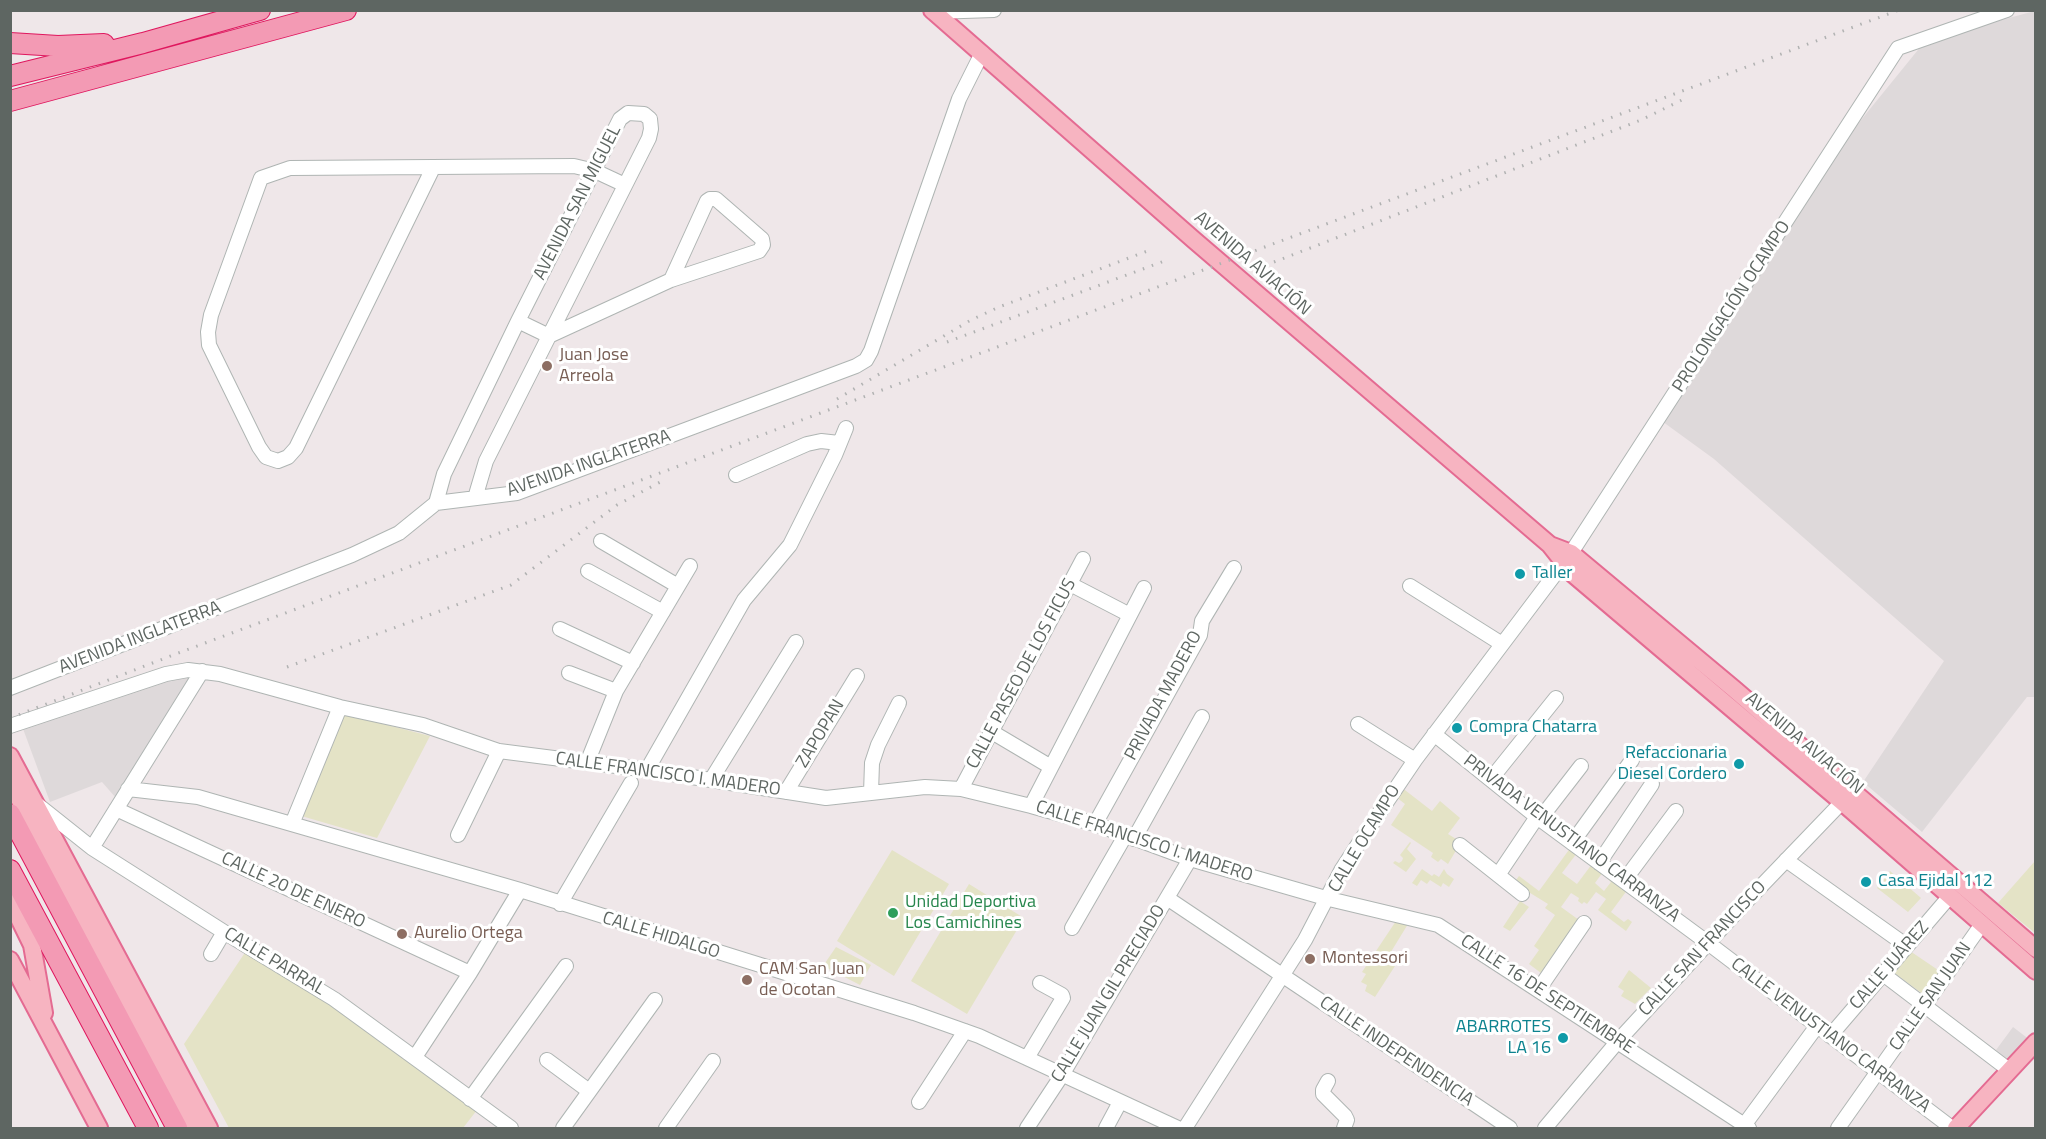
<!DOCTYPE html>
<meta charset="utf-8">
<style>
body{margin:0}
#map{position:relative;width:2046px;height:1139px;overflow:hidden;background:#efe7e9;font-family:"Titillium Web",sans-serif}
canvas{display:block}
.frame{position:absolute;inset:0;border:12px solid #5e6662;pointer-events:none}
</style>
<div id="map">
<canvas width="2046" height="1139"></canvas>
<div class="frame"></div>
</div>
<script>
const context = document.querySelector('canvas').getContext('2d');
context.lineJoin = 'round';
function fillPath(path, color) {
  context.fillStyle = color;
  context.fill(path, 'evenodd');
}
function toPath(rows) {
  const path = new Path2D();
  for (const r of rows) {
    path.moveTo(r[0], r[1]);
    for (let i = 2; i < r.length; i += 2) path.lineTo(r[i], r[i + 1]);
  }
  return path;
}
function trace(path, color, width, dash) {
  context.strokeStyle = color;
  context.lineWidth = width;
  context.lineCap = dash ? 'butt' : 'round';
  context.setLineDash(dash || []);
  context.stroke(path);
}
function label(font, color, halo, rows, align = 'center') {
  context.font = font + ' "Titillium Web",sans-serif';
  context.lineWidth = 6;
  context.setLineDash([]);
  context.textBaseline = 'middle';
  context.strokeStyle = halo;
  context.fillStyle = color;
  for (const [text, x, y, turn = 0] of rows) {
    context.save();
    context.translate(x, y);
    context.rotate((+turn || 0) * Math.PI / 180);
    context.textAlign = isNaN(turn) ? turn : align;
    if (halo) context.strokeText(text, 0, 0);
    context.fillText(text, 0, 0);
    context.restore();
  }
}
const industrial = toPath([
 [2035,11,2035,697,2027,697,1922,832,1863,782,1944,661,1714,459,1659,419,1818,173,1926,40],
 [179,673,193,678,116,798,102,782,50,802,22,726],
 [2013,1027,2030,1040,2011,1062,1996,1050]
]);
const green = toPath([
 [341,713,430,736,377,838,298,815],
 [1401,787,1432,811,1440,801,1460,818,1448,834,1461,842,1448,864,1441,859,1438,862,1431,857,1433,853,1391,825,1405,804,1396,797],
 [1410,842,1411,843,1407,849,1416,859,1406,872,1393,863,1395,861,1399,863,1402,861,1403,858,1400,855],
 [1571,847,1577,853,1562,873,1577,884,1592,864,1603,872,1595,883,1604,891,1611,882,1608,879,1609,876,1628,889,1611,912,1624,922,1628,919,1632,922,1626,931,1598,910,1606,899,1596,892,1587,904,1584,902,1582,904,1578,901,1579,898,1571,893,1561,907,1579,920,1541,973,1529,964,1539,950,1534,946,1555,915,1545,908,1548,904,1514,883,1519,876,1539,891],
 [892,850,949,884,894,976,837,941],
 [2035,861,2035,933,1998,903],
 [1422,869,1432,876,1434,874,1439,877,1444,869,1447,874,1454,879,1449,887,1443,883,1441,887,1430,880,1427,884,1421,880,1417,886,1412,883],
 [1890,871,1921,898,1908,912,1877,888],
 [969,884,1024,918,967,1014,911,981],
 [1520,901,1529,907,1510,931,1503,927],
 [1396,921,1408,924,1386,960,1395,966,1375,997,1365,991,1367,985,1361,982,1366,974,1362,972],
 [836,947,871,965,860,985,823,966],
 [246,951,334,1003,477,1110,463,1128,229,1128,184,1044],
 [1910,951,1941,972,1924,995,1893,972],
 [1629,970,1651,988,1635,1004,1621,996,1624,991,1618,987]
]);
const minor = toPath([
 [933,12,994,10],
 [433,168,296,448,288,457,278,461,266,457,259,447,209,345,208,332,211,315,261,178,290,168,574,166,595,171,625,185],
 [518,321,549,336,671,280,759,251,763,245,762,239,716,199,710,199,707,201,671,280],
 [736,475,807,444,821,441,839,443],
 [436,503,444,474,518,321,620,119,628,113,644,114,650,119,651,129,649,138,486,461,475,498],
 [601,541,678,586],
 [588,571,663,612],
 [1070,584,1130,615],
 [1410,586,1502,644],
 [560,629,633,663],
 [569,673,616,691],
 [10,688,352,555,399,533,436,503,517,493,856,366,866,360,871,351,959,99,982,53],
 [1358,724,1415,760],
 [10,726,166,674,188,670,220,674,340,707,423,725,499,751,647,770,826,798,925,787,961,789,1031,806,1095,824,1190,859,1329,899,1438,925,1749,1128],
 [992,732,1051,767],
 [1434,734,1537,817,1708,943,1952,1128],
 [587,763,616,691,690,566],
 [647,770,744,600,790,545,835,455,846,428],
 [1491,779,1556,698],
 [711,780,796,642],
 [128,789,198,797,520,890,914,1013,979,1036,1178,1128],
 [961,789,1083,559],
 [786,792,857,676],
 [871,793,872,763,878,745,899,703],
 [38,805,92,848,224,932,334,999,511,1128],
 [1031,806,1144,588],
 [116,809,470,973],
 [1540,819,1581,766],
 [292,824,340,707],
 [1095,824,1200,635,1202,621,1234,568],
 [458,835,499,751],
 [1134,839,1202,717],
 [1572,843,1632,760],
 [1460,845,1522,894],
 [92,848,202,671],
 [1786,860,1907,946],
 [1599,863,1652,784],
 [1498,875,1537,817],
 [1624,881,1676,811],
 [1167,898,1510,1128],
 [560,904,631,783],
 [1072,928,1125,836],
 [211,954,224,932],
 [1883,974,2009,1070],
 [1539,989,1584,923],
 [1830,1036,1950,896],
 [415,1057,470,973,520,890],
 [1027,1058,1063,998,1062,995,1040,983],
 [547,1060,589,1091],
 [1328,1081,1323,1090,1323,1094,1345,1116,1347,1120,1344,1128],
 [470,1099,566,966],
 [919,1102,965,1031],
 [563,1128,655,1000],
 [666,1128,713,1061],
 [1027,1128,1062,1075,1190,859],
 [1106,1128,1120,1102],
 [1185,1128,1305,940,1342,869,1357,846,1415,760,1571,553,1898,48,2007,10],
 [1545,1128,1618,1041,1743,905,1842,802],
 [1742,1128,1817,1026],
 [1838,1128,1982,924]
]);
const major = toPath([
 [932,10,1194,240,1550,545,1573,574,1842,802,2036,971],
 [1550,545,1571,553,1734,689,2036,949],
 [10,756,209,1128],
 [10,782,193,1128],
 [10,900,32,945,44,1013],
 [10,960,99,1128],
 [1956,1128,2036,1042]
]);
const highway = toPath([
 [10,43,58,46,104,44],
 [10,76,143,43,260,10],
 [10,101,346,10],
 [10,814,177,1128],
 [10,870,148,1128]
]);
const rail = toPath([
 [1274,262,1641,120,1688,97],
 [947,342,1167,260],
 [837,399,971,320,999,307,1150,250],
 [287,667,511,585,617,505,666,479],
 [10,718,181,652,1899,10]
]);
const markers = [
 [547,366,6,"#8d6e63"],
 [1520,574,6,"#0f9aa8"],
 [1457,728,6,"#0f9aa8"],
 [1739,764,6,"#0f9aa8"],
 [1866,882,6,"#0f9aa8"],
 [893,913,6,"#2e9e5b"],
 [402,934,6,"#8d6e63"],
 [1310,959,6,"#8d6e63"],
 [747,980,6,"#8d6e63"],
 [1563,1038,6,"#0f9aa8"]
];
const streetNames = [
 ["AVENIDA SAN MIGUEL",578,203,-63],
 ["AVENIDA AVIACIÓN",1252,264,41],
 ["PROLONGACIÓN OCAMPO",1732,307,-57],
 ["AVENIDA INGLATERRA",589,464,-19],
 ["AVENIDA INGLATERRA",140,638,-21],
 ["CALLE PASEO DE LOS FICUS",1022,674,-62],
 ["PRIVADA MADERO",1164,696,-62],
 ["ZAPOPAN",821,734,-59],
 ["AVENIDA AVIACIÓN",1804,744,40],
 ["CALLE FRANCISCO I. MADERO",668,775,8],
 ["CALLE OCAMPO",1365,839,-59],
 ["PRIVADA VENUSTIANO CARRANZA",1571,839,37],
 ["CALLE FRANCISCO I. MADERO",1144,842,18],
 ["CALLE 20 DE ENERO",293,891,25],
 ["CALLE HIDALGO",661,936,17],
 ["CALLE SAN FRANCISCO",1703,949,-47],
 ["CALLE PARRAL",274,962,31],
 ["CALLE JUÁREZ",1890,966,-49],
 ["CALLE JUAN GIL PRECIADO",1109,994,-59],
 ["CALLE 16 DE SEPTIEMBRE",1547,995,33],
 ["CALLE SAN JUAN",1931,997,-55],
 ["CALLE VENUSTIANO CARRANZA",1830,1036,37],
 ["CALLE INDEPENDENCIA",1396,1052,34]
];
const educationNames = [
 ["Juan Jose",559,356],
 ["Arreola",559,377],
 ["Aurelio Ortega",414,934],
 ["Montessori",1322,959],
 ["CAM San Juan",759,970],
 ["de Ocotan",759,991]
];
const cultureNames = [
 ["Taller",1532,574],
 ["Compra Chatarra",1469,728],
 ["Refaccionaria",1727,754,"right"],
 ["Diesel Cordero",1727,775,"right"],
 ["Casa Ejidal 112",1878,882],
 ["ABARROTES",1551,1028,"right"],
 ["LA 16",1551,1049,"right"]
];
const leisureNames = [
 ["Unidad Deportiva",905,903],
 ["Los Camichines",905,924]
];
fillPath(industrial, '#ded9da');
fillPath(green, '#e4e3c6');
trace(minor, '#afb5b3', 16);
trace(major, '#e46b92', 20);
trace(highway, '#df175e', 22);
trace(minor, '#fff', 14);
trace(major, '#f7b4c1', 16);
trace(highway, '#f39ab4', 20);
trace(rail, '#b1b2b2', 3, [1.5, 8]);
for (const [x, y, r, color] of markers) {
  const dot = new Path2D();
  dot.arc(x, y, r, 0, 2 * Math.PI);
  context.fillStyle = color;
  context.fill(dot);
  trace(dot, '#fff', 2);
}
label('18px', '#5e6662', '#fff', streetNames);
label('18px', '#785e54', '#fff', educationNames, 'left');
label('18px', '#0d838f', '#fff', cultureNames, 'left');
label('18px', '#27864d', '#fff', leisureNames, 'left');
</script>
